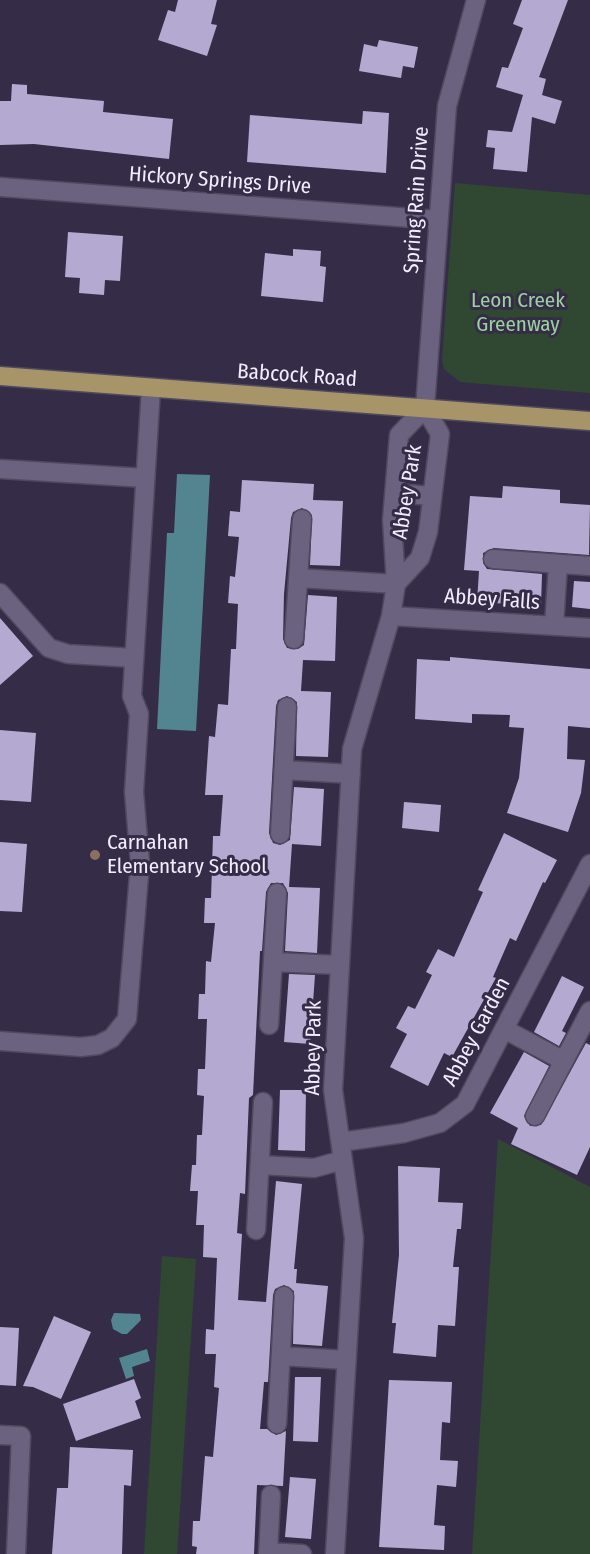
<!DOCTYPE html>
<style>
body{margin:0}
canvas{display:block;background:#352d47}
</style>
<canvas width="590" height="1554"></canvas>
<script>
const context = document.querySelector('canvas').getContext('2d');
context.lineJoin = 'round';
function fillPath(path, color) {
  context.fillStyle = color;
  context.fill(path, 'evenodd');
}
function toPath(rows) {
  const path = new Path2D();
  for (const r of rows) {
    path.moveTo(r[0], r[1]);
    for (let i = 2; i < r.length; i += 2) path.lineTo(r[i], r[i + 1]);
  }
  return path;
}
function trace(path, color, width, dash) {
  context.strokeStyle = color;
  context.lineWidth = width;
  context.lineCap = dash ? 'butt' : 'round';
  context.setLineDash(dash || []);
  context.stroke(path);
}
function label(font, color, halo, rows, align = 'center') {
  context.font = font + ' "Fira Sans Condensed",sans-serif';
  context.lineWidth = 6;
  context.setLineDash([]);
  context.textBaseline = 'middle';
  context.strokeStyle = halo;
  context.fillStyle = color;
  for (const [text, x, y, turn = 0] of rows) {
    context.save();
    context.translate(x, y);
    context.rotate((+turn || 0) * Math.PI / 180);
    context.textAlign = isNaN(turn) ? turn : align;
    if (halo) context.strokeText(text, 0, 0);
    context.fillText(text, 0, 0);
    context.restore();
  }
}
const green = toPath([
 [455,183,590,195,590,393,460,382,444,369,442,360],
 [498,1139,590,1187,590,1554,472,1554],
 [162,1256,196,1259,177,1554,144,1554]
]);
const water = toPath([
 [177,474,210,475,196,731,157,729,167,533,174,533],
 [114,1313,140,1314,141,1320,127,1334,122,1334,113,1329,111,1320],
 [147,1349,150,1361,132,1367,134,1376,126,1379,119,1358]
]);
const building = toPath([
 [178,0,217,0,211,24,217,25,207,56,158,40,168,10,175,12],
 [522,0,568,0,539,77,546,79,542,95,562,101,555,124,532,117,527,172,493,169,495,148,486,147,488,130,512,132,523,95,496,87,502,67,508,68,523,28,513,24],
 [379,40,418,47,414,68,403,66,401,78,359,71,364,44,377,47],
 [12,84,27,85,27,94,104,101,103,112,173,119,169,159,34,144,0,145,0,101,11,101],
 [363,111,389,113,386,173,247,162,250,115,362,124],
 [68,232,123,236,120,281,105,280,104,295,79,293,80,278,65,277],
 [293,249,321,251,320,266,326,267,323,302,261,296,265,253,293,256],
 [242,480,314,484,313,500,343,501,340,566,310,565,312,515,302,508,293,512,291,518,284,594,283,639,287,648,298,649,304,645,308,595,337,597,335,661,303,660,301,691,331,692,328,757,296,756,297,702,287,696,278,700,276,706,269,833,273,843,280,845,290,840,294,787,324,789,321,846,292,844,289,887,320,888,317,953,285,951,288,893,283,883,271,883,266,892,262,951,260,951,253,1095,249,1098,245,1194,240,1193,237,1233,242,1234,238,1300,266,1302,276,1181,302,1184,294,1269,297,1269,296,1283,328,1286,322,1346,293,1344,294,1291,284,1285,275,1289,273,1295,268,1382,264,1382,260,1429,267,1429,276,1435,286,1431,283,1486,257,1485,254,1554,196,1554,197,1547,192,1546,193,1521,200,1521,205,1456,213,1457,219,1388,214,1387,216,1354,205,1354,206,1329,214,1330,217,1258,203,1257,204,1225,196,1225,198,1191,190,1191,192,1165,196,1165,197,1135,202,1135,204,1096,197,1095,198,1069,205,1069,207,1019,198,1019,199,994,205,994,206,961,211,962,215,923,204,923,205,898,211,898,213,836,220,836,223,795,205,795,209,736,215,737,218,704,228,705,231,649,236,649,238,604,228,603,230,576,235,577,239,537,228,536,230,511,240,512],
 [503,486,560,490,560,503,590,505,589,555,494,548,483,553,483,563,487,569,542,574,541,606,477,602,479,571,464,570,470,496,502,498],
 [574,581,590,582,590,609,572,607],
 [0,618,33,656,0,685],
 [450,657,590,669,590,728,568,726,567,759,585,760,581,793,568,832,507,813,519,778,524,728,509,727,510,715,472,714,472,723,415,719,417,659,450,661],
 [0,730,36,733,31,802,0,800],
 [404,802,441,805,439,832,402,828],
 [504,833,557,860,545,883,543,882,516,941,510,938,493,977,496,978,452,1057,444,1053,428,1086,390,1067,407,1034,396,1028,408,1006,415,1009,432,975,426,972,438,949,454,957,483,892,478,890],
 [0,842,27,844,22,912,0,911],
 [289,974,315,975,310,1044,284,1042],
 [562,976,584,987,562,1031,566,1033,559,1046,534,1032],
 [586,1043,590,1045,590,1147,577,1175,511,1144,518,1128,490,1113,524,1052,549,1066,524,1116,530,1126,541,1125],
 [280,1090,306,1090,305,1151,278,1150],
 [398,1166,440,1168,438,1202,463,1203,461,1229,457,1229,453,1267,459,1267,455,1326,438,1325,436,1357,393,1353,396,1323,392,1323,399,1255],
 [54,1316,91,1332,61,1399,33,1387,23,1386],
 [0,1327,19,1328,16,1386,0,1385],
 [295,1377,321,1377,318,1442,293,1441],
 [134,1379,141,1398,135,1401,141,1418,76,1441,63,1404],
 [389,1380,452,1382,450,1423,442,1422,440,1460,458,1461,456,1487,437,1485,434,1525,445,1526,444,1550,379,1547],
 [70,1447,133,1450,131,1486,124,1485,122,1554,52,1554,57,1488,68,1488],
 [290,1477,316,1479,311,1539,285,1537]
]);
const minor = toPath([
 [0,187,438,220],
 [425,408,447,106,476,0],
 [0,469,145,478],
 [395,493,432,496],
 [493,559,590,566],
 [298,578,396,584],
 [396,584,420,558,428,532,440,434,425,408],
 [0,593,49,648,68,654,134,658],
 [391,616,590,628],
 [554,626,558,564],
 [294,639,302,519],
 [284,770,351,774],
 [280,834,287,707],
 [273,962,339,965],
 [269,1025,277,893],
 [504,1029,564,1061],
 [0,1041,81,1047,98,1045,112,1038,127,1019,140,863,134,792,139,714,132,696,151,388],
 [535,1116,590,1011],
 [341,1142,404,1133,440,1123,465,1104,590,864],
 [260,1165,314,1168,343,1160],
 [256,1230,263,1102],
 [281,1356,346,1360],
 [277,1424,284,1296],
 [0,1435,21,1436,16,1554],
 [268,1552,302,1554],
 [268,1554,271,1495],
 [335,1554,354,1238,333,1090,352,749,391,616,396,584,392,520,399,435,425,408]
]);
const major = toPath([
 [0,376,590,421]
]);
const markers = [
 [95,855,6,"#8d6e63"]
];
const streetNames = [
 ["Hickory Springs Drive",220,181,4],
 ["Spring Rain Drive",417,200,-86],
 ["Babcock Road",297,376,4],
 ["Abbey Park",408,492,-81],
 ["Abbey Falls",492,600,4],
 ["Abbey Garden",477,1032,-62],
 ["Abbey Park",314,1048,-89]
];
const parkNames = [
 ["Leon Creek",518,301],
 ["Greenway",518,325]
];
const poiNames = [
 ["Carnahan",107,843],
 ["Elementary School",107,867]
];
fillPath(green, '#304832');
fillPath(water, '#52858f');
fillPath(building, '#b4aad1');
trace(minor, '#50495f', 21);
trace(major, '#50495f', 21);
trace(minor, '#6a627f', 18);
trace(major, '#a79468', 18);
for (const [x, y, r, color] of markers) {
  const dot = new Path2D();
  dot.arc(x, y, r, 0, 2 * Math.PI);
  context.fillStyle = color;
  context.fill(dot);
  trace(dot, '#352d47', 2);
}
label('21px', '#f2edfe', '#352d47', streetNames);
label('21px', '#9cd09f', '#352d47', parkNames);
label('21px', '#f2edfe', '#352d47', poiNames, 'left');
</script>
